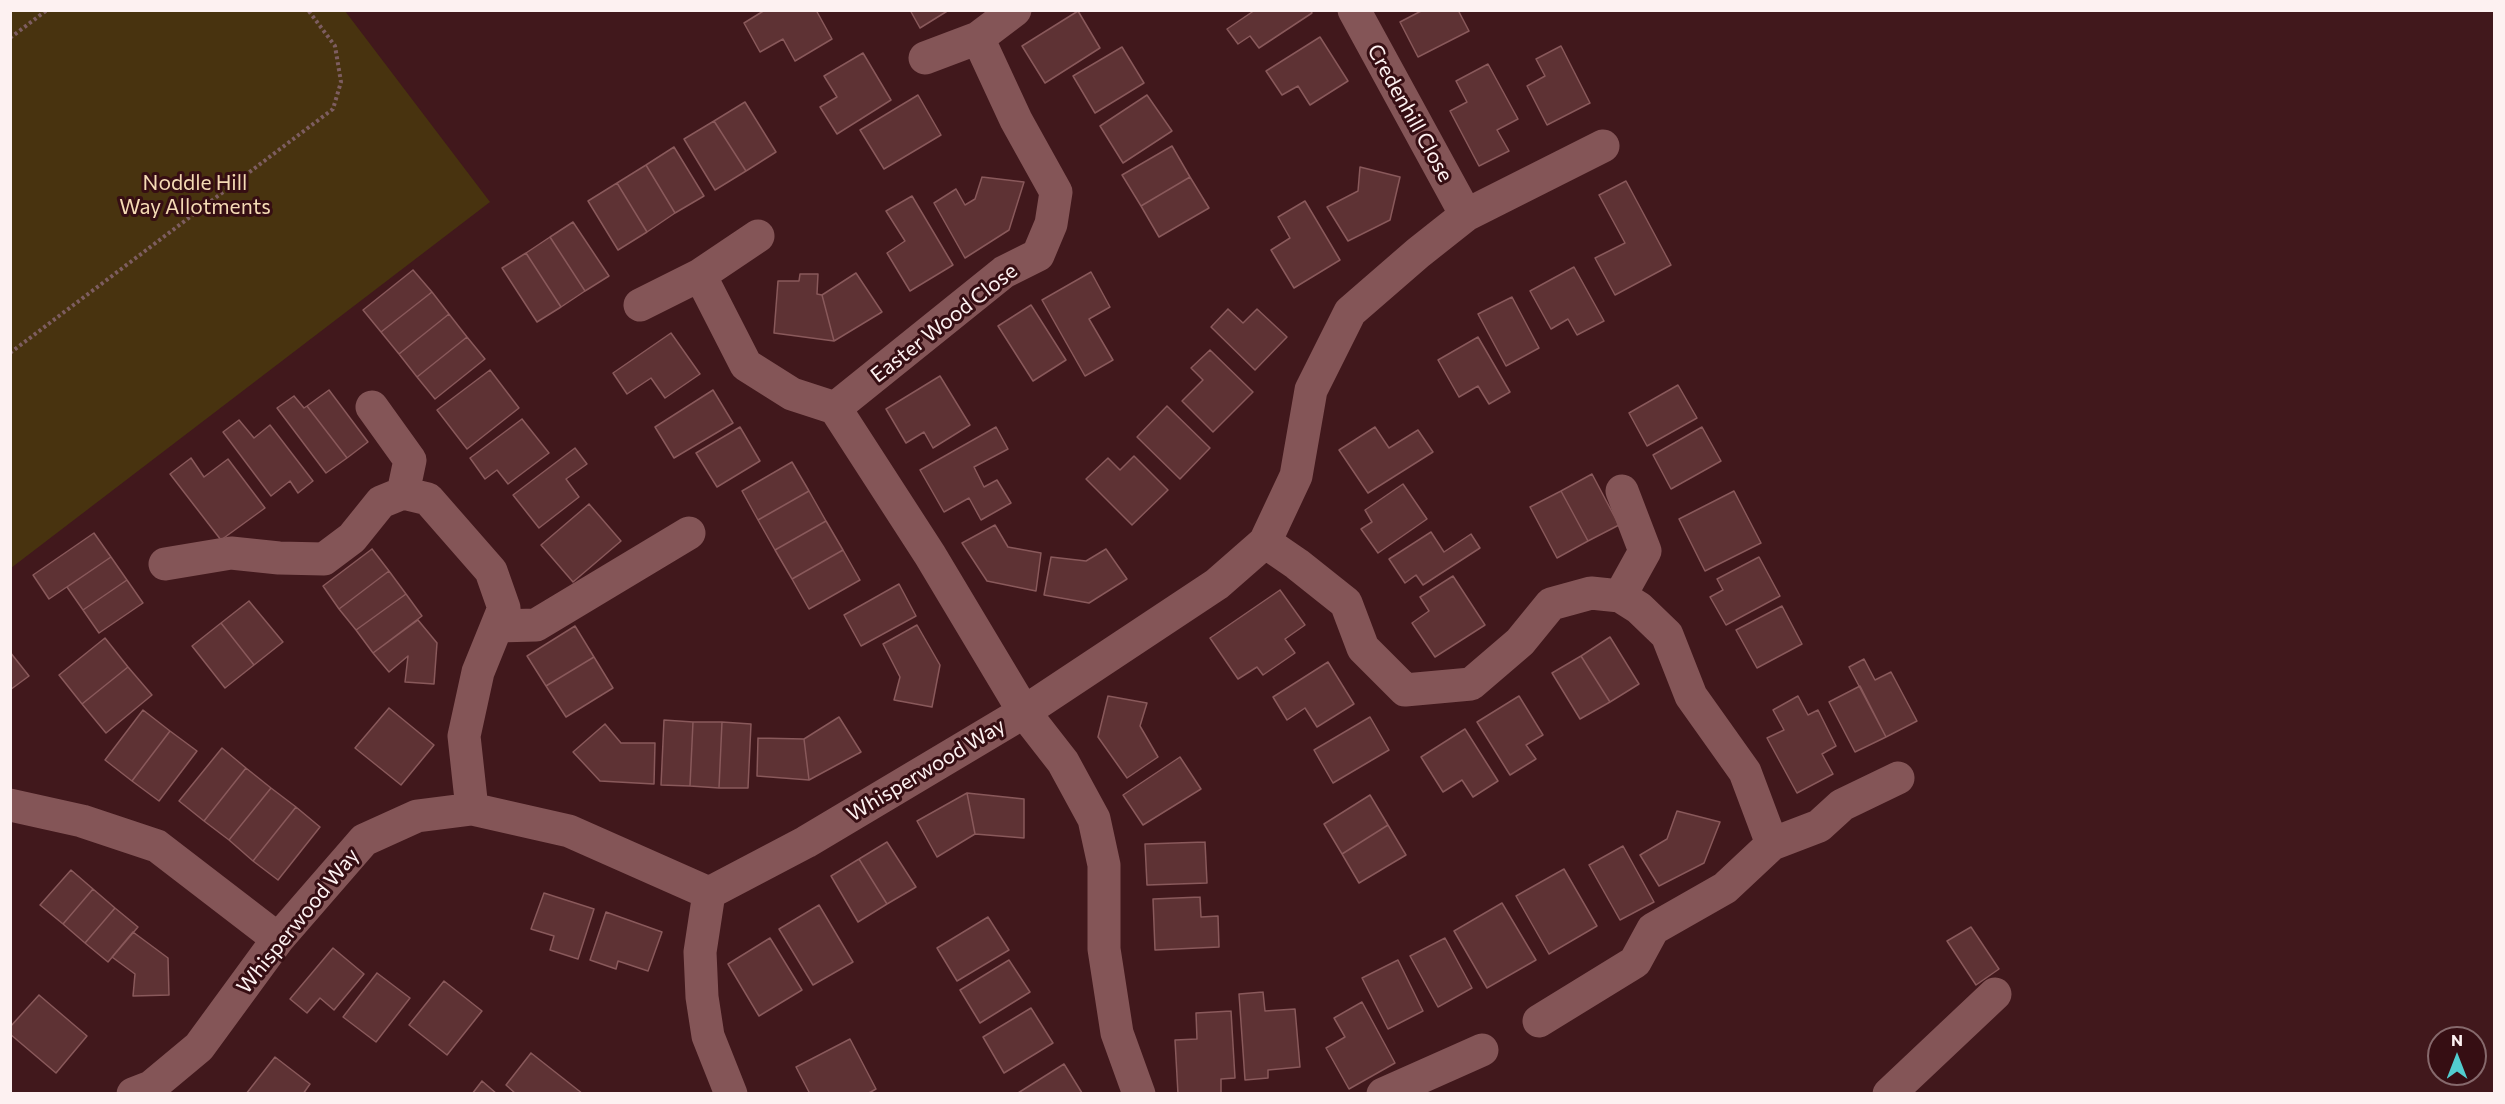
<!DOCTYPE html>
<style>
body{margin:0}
#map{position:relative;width:2505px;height:1104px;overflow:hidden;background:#41181c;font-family:Commissioner,sans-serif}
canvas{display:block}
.frame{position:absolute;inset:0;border:12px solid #fdf1f1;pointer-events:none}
.north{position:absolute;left:2427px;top:1026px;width:60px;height:60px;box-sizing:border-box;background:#360e13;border:2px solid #86696c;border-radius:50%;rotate:0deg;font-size:16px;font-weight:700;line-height:24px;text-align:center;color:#fdf1f1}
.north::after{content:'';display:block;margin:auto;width:21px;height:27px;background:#52cdcf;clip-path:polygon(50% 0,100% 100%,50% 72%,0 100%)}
</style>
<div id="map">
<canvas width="2505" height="1104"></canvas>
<div class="frame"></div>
<div class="north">N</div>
</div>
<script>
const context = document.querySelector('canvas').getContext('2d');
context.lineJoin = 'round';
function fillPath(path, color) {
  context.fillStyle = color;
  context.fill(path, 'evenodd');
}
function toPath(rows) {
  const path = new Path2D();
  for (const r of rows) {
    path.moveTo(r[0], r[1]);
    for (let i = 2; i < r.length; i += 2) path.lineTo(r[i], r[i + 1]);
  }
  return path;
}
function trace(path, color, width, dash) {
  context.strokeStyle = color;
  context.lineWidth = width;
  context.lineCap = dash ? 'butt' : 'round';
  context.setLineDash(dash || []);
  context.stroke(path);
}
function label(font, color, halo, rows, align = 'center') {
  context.font = font + ' Commissioner,sans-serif';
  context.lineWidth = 6;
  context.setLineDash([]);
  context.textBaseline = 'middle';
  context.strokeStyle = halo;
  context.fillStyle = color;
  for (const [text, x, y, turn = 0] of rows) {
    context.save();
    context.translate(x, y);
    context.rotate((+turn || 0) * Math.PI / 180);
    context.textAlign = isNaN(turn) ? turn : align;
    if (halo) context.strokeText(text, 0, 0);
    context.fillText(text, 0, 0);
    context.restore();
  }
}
const green = toPath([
 [11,10,345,11,490,202,11,568]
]);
const building = toPath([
 [765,10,816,10,832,39,795,61,783,39,760,52,744,23,765,10],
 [910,10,949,10,920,28,910,10],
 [1255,10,1310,10,1312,13,1259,48,1250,36,1238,44,1227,29,1255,10],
 [1423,10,1458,10,1469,31,1418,57,1400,22,1423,10],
 [1078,11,1100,48,1045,83,1022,46,1078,11],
 [1320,37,1348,81,1310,105,1298,86,1282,95,1266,71,1320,37],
 [1561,46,1590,103,1547,125,1527,86,1545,76,1536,59,1561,46],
 [1122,47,1144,83,1095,113,1073,76,1122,47],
 [863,53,891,100,837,134,820,107,837,97,824,76,863,53],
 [1488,64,1518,119,1497,130,1509,151,1479,166,1450,111,1467,102,1456,81,1488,64],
 [918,95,941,135,884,169,860,130,918,95],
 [1147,95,1172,131,1123,163,1100,126,1147,95],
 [745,102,776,152,746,171,714,121,745,102],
 [714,121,746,171,715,190,684,139,714,121],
 [1172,146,1190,177,1141,206,1122,175,1172,146],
 [674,147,704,196,675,213,646,165,674,147],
 [646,165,675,213,647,232,617,183,646,165],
 [1360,167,1400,177,1390,220,1348,241,1327,207,1358,191,1360,167],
 [982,177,1024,182,1009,230,965,258,934,203,956,189,965,205,975,199,982,177],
 [1190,177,1209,208,1159,237,1141,206,1190,177],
 [1626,181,1671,265,1615,295,1595,258,1625,243,1599,195,1626,181],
 [617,183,647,232,618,250,588,201,617,183],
 [912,196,953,265,910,291,887,253,905,241,886,211,912,196],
 [1305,201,1340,260,1294,288,1271,250,1290,238,1278,217,1305,201],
 [573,222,609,276,585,291,550,237,573,222],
 [550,237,585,291,561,307,526,253,550,237],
 [526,253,561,307,537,322,502,268,526,253],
 [1574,267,1604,321,1577,335,1568,319,1551,329,1530,291,1574,267],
 [413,270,432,292,381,332,363,310,413,270],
 [1091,272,1110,307,1089,319,1113,360,1085,376,1042,300,1091,272],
 [856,273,882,312,834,341,822,295,856,273],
 [800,274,818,274,817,294,822,295,834,341,774,333,778,281,799,281,800,274],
 [432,292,449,314,399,354,381,332,432,292],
 [1512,297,1539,348,1506,366,1478,314,1512,297],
 [1031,305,1066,360,1033,381,998,326,1031,305],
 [1228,309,1243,323,1257,309,1287,337,1255,370,1211,327,1228,309],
 [449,314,467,337,417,377,399,354,449,314],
 [671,333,700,374,665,398,651,378,627,394,613,373,671,333],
 [467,337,485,359,435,399,417,377,467,337],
 [1478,337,1510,392,1489,404,1478,386,1459,397,1438,360,1478,337],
 [1210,350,1253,392,1213,432,1182,401,1203,380,1191,368,1210,350],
 [490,370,519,408,467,449,437,410,490,370],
 [940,376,970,425,933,448,924,432,906,443,886,409,940,376],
 [1678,385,1697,418,1647,446,1629,413,1678,385],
 [329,390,368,442,347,458,307,406,329,390],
 [713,390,733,423,674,458,655,427,713,390],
 [294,396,304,408,307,406,347,458,326,473,277,408,294,396],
 [1167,406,1210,448,1180,479,1137,437,1167,406],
 [522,419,549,453,508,484,497,470,485,479,470,458,522,419],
 [239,420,254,438,270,425,313,481,298,493,290,481,271,496,223,432,239,420],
 [740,427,760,461,717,487,696,453,740,427],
 [996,427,1008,449,974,467,984,487,997,480,1011,503,981,520,969,498,944,512,920,470,996,427],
 [1375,427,1389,448,1418,430,1433,452,1368,493,1339,450,1375,427],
 [1702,427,1721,461,1671,489,1653,455,1702,427],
 [575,448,587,464,566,479,579,497,539,528,513,495,575,448],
 [1134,456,1168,490,1132,525,1086,479,1108,458,1120,470,1134,456],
 [191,458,204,477,228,459,265,508,221,540,170,474,191,458],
 [792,462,809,491,758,520,742,491,792,462],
 [1592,474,1619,525,1588,541,1561,491,1592,474],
 [1403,484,1427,519,1378,553,1361,529,1372,522,1365,510,1403,484],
 [809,491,826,521,775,550,758,520,809,491],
 [1561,491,1588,541,1557,558,1530,507,1561,491],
 [1734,491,1761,543,1705,571,1679,519,1734,491],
 [589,504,621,541,573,582,541,545,589,504],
 [826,521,843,550,792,579,775,550,826,521],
 [995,525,1008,547,1041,553,1036,591,987,581,962,543,995,525],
 [1431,532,1444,552,1471,534,1480,548,1423,585,1416,575,1405,583,1389,559,1431,532],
 [94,533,111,557,49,599,33,575,94,533],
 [372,549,389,571,339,609,323,586,372,549],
 [1106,549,1127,579,1089,603,1044,595,1051,557,1086,561,1106,549],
 [843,550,860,580,809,609,792,579,843,550],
 [111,557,127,580,83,610,67,587,111,557],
 [1759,557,1780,596,1726,625,1710,597,1723,590,1717,579,1759,557],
 [389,571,406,594,356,630,339,609,389,571],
 [1453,576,1485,625,1435,657,1412,623,1429,611,1420,597,1453,576],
 [127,580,143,603,99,633,83,610,127,580],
 [899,584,916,616,861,646,844,615,899,584],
 [1280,590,1305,625,1285,639,1295,653,1263,675,1257,667,1238,679,1210,638,1280,590],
 [406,594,422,616,373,653,356,630,406,594],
 [249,601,283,642,254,665,221,623,249,601],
 [1782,606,1802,644,1757,668,1736,630,1782,606],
 [418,620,437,643,434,684,405,682,408,656,389,672,373,653,418,620],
 [221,623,254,665,225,688,192,646,221,623],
 [917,625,940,665,932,707,894,700,900,677,883,644,917,625],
 [575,626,594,657,546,686,527,656,575,626],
 [1610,637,1639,684,1610,702,1581,656,1610,637],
 [105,638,128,667,82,704,59,675,105,638],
 [10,652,29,676,10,690,10,652],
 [1581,656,1610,702,1580,719,1552,673,1581,656],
 [594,657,613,688,566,717,546,686,594,657],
 [1864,659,1875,680,1891,672,1917,721,1886,737,1849,667,1864,659],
 [1328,662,1354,704,1317,727,1305,708,1287,720,1273,697,1328,662],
 [128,667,152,695,106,733,82,704,128,667],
 [1860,686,1886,737,1855,752,1829,702,1860,686],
 [1108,696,1147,703,1140,726,1158,757,1127,778,1098,737,1108,696],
 [1519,696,1543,735,1526,745,1536,759,1510,775,1477,722,1519,696],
 [1798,696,1808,715,1818,710,1836,746,1822,754,1833,774,1797,793,1767,738,1784,730,1773,710,1798,696],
 [389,708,434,745,401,785,355,748,389,708],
 [143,710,170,731,132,781,105,760,143,710],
 [839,717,861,752,809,780,804,739,839,717],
 [1370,717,1389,750,1333,783,1314,750,1370,717],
 [664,720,693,722,690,786,661,785,664,720],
 [693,722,722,722,719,788,690,786,693,722],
 [722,722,751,724,748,788,719,788,722,722],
 [605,724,621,743,655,743,654,784,600,781,573,752,605,724],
 [1465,729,1498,781,1473,797,1462,780,1443,792,1421,757,1465,729],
 [170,731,197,751,159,801,132,781,170,731],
 [758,738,804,739,809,780,757,776,758,738],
 [222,748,246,768,204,821,179,801,222,748],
 [1180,757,1201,789,1143,825,1123,795,1180,757],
 [246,768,271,788,229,840,204,821,246,768],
 [271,788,296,807,253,861,229,840,271,788],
 [967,793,1024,799,1024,838,975,834,967,793],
 [967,793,975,834,937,857,917,821,967,793],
 [1370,795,1388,825,1342,854,1324,824,1370,795],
 [296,807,320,827,278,880,253,861,296,807],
 [1677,811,1720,822,1704,863,1659,886,1640,855,1667,839,1677,811],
 [1388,825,1406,855,1359,883,1342,854,1388,825],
 [887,842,916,887,887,904,859,859,887,842],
 [1205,842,1207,883,1147,885,1145,844,1205,842],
 [1623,846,1654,902,1620,920,1589,865,1623,846],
 [859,859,887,904,858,922,831,876,859,859],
 [1564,869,1597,926,1549,954,1516,896,1564,869],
 [71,870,93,889,63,924,40,905,71,870],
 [93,889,115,908,85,943,63,924,93,889],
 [544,893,594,909,578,959,550,950,554,936,531,929,544,893],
 [1200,897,1201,917,1218,916,1219,947,1155,950,1153,899,1200,897],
 [1502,903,1536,960,1487,988,1454,931,1502,903],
 [819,905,853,962,813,985,779,929,819,905],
 [115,908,138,927,108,962,85,943,115,908],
 [606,912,662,932,648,971,618,961,616,969,590,960,606,912],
 [988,917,1009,950,957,981,937,948,988,917],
 [1971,927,1999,969,1976,985,1947,941,1971,927],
 [133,932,168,958,169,995,133,996,135,974,112,957,133,932],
 [770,938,802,990,759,1016,728,964,770,938],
 [1445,938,1472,988,1438,1007,1410,956,1445,938],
 [333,948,364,974,334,1010,320,998,307,1013,290,999,333,948],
 [1009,960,1030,992,980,1023,960,990,1009,960],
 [1398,960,1423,1011,1388,1029,1362,978,1398,960],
 [377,973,410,998,376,1042,343,1017,377,973],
 [444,981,482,1011,447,1055,409,1025,444,981],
 [1263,992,1265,1011,1295,1009,1300,1067,1268,1070,1268,1078,1245,1080,1239,994,1263,992],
 [39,995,87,1036,56,1073,10,1034,10,1027,39,995],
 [1362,1002,1395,1063,1349,1089,1326,1048,1345,1037,1334,1018,1362,1002],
 [1031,1008,1053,1043,1004,1073,983,1037,1031,1008],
 [1231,1011,1235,1078,1221,1079,1221,1094,1178,1094,1175,1040,1197,1039,1196,1013,1231,1011],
 [850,1039,876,1089,867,1094,810,1094,796,1067,850,1039],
 [531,1053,583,1094,516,1094,506,1085,531,1053],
 [275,1057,310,1084,303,1094,246,1094,275,1057],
 [1064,1064,1082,1093,1019,1094,1018,1093,1064,1064],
 [482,1081,497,1094,472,1094,482,1081]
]);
const path = toPath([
 [10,38,47,10],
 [10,353,333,109,341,82,335,46,308,10]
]);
const minor = toPath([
 [1354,10,1466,215],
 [925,58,978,38,1015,10],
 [700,275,746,365,792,394,835,408,930,555,1024,712,1063,762,1094,819,1104,865,1104,949,1117,1033,1139,1094],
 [640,305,700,275,758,236],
 [372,407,410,460,403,493],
 [835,408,1004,272,1038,255,1051,224,1056,192,1016,120,978,38],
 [1265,542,1297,564,1346,603,1363,648,1405,690,1471,684,1520,642,1551,604,1591,593,1620,596,1639,608,1667,635,1691,696,1745,772,1772,844],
 [165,564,231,553,279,558,324,559,352,538,381,502,403,493,428,499,491,571,504,608,478,672,464,736,472,809],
 [1620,596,1645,551,1622,491],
 [497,626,536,625,689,533],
 [10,805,82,821,157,846,278,939],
 [709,893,700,952,702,997,708,1036,731,1094],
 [1539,1021,1635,962,1653,929,1725,888,1772,844,1819,826,1842,805,1898,778],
 [133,1094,151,1087,199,1047,278,939,364,840,417,816,472,809,569,831,709,893,806,842,1024,712,1217,584,1265,542,1296,476,1311,390,1350,312,1418,253,1466,215,1603,146],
 [1383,1094,1482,1050],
 [1889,1094,1995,994]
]);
const streetNames = [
 ["Credenhill Close",1410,113,61],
 ["Easter Wood Close",944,323,-38],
 ["Whisperwood Way",926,770,-31],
 ["Whisperwood Way",298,921,-51]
];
const parkNames = [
 ["Noddle Hill",195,183],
 ["Way Allotments",195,207]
];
fillPath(green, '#48330f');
fillPath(building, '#5e3234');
trace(building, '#89595b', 1.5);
trace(path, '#7d5d60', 4, [3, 3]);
trace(minor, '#845557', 33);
label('21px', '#fdf1f1', '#360e13', streetNames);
label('21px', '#f5dbb5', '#360e13', parkNames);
</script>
